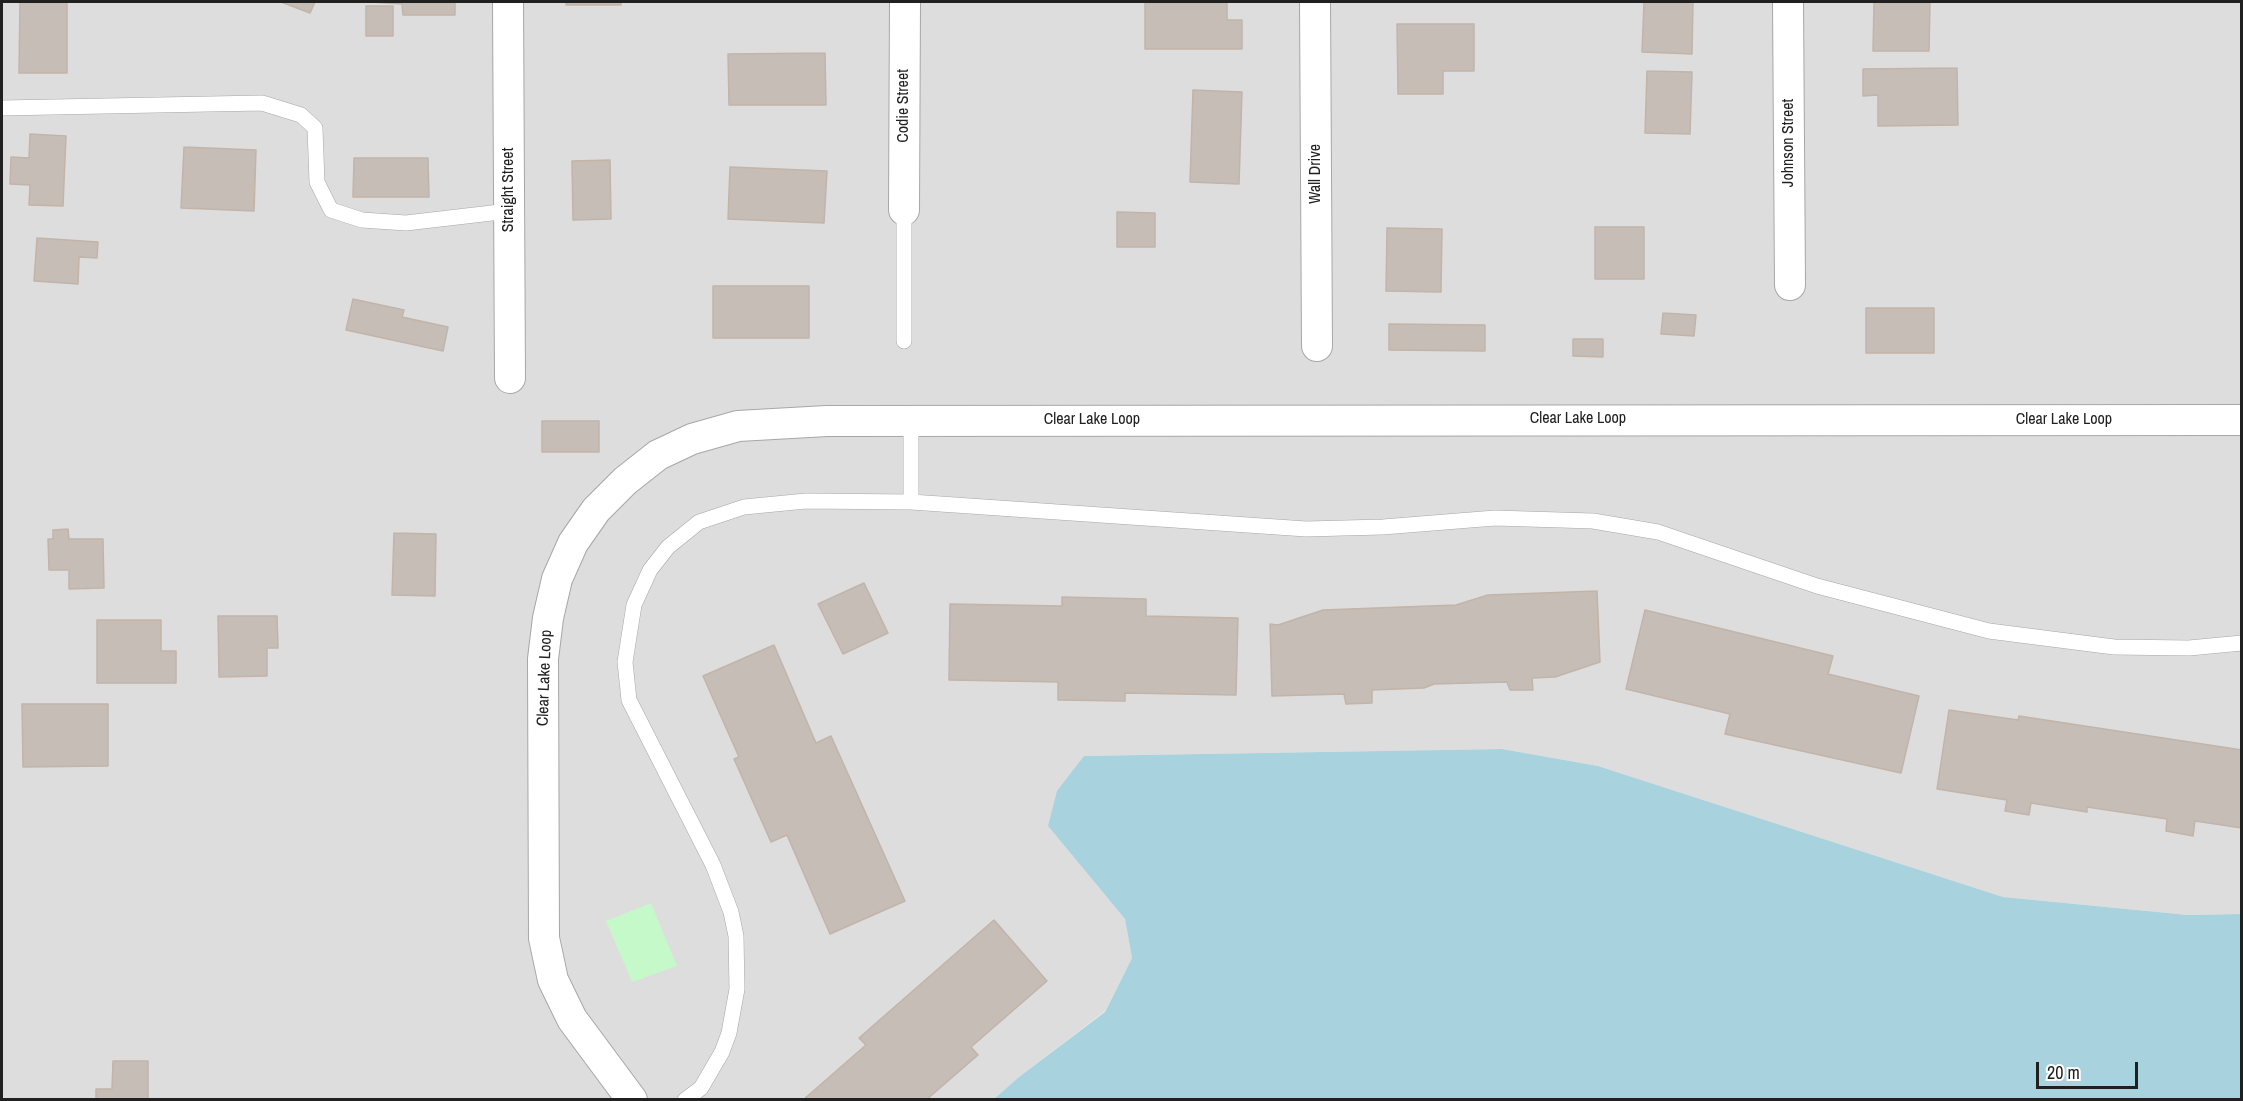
<!DOCTYPE html>
<style>
body{margin:0}
#map{position:relative;width:2243px;height:1101px;overflow:hidden;background:#f0ede7;font-family:"Archivo Narrow",sans-serif}
canvas{display:block}
.frame{position:absolute;inset:0;border:3px solid #202020;pointer-events:none}
.scale{position:absolute;left:2036px;top:1062px;width:102px;height:27px;box-sizing:border-box;border:3px solid #202020;border-top:0;padding-left:8px;font-size:18px;line-height:21px;white-space:nowrap;color:#202020;-webkit-text-stroke:4px #fff;paint-order:stroke}
</style>
<div id="map">
<canvas width="2243" height="1101"></canvas>
<div class="frame"></div>
<div class="scale">20 m</div>
</div>
<script>
const context = document.querySelector('canvas').getContext('2d');
context.lineJoin = 'round';
function fillPath(path, color) {
  context.fillStyle = color;
  context.fill(path, 'evenodd');
}
function toPath(rows) {
  const path = new Path2D();
  for (const r of rows) {
    path.moveTo(r[0], r[1]);
    for (let i = 2; i < r.length; i += 2) path.lineTo(r[i], r[i + 1]);
  }
  return path;
}
function trace(path, color, width, dash) {
  context.strokeStyle = color;
  context.lineWidth = width;
  context.lineCap = dash ? 'butt' : 'round';
  context.setLineDash(dash || []);
  context.stroke(path);
}
function label(font, color, halo, rows, align = 'center') {
  context.font = font + ' "Archivo Narrow",sans-serif';
  context.lineWidth = 4.5;
  context.setLineDash([]);
  context.textBaseline = 'middle';
  context.strokeStyle = halo;
  context.fillStyle = color;
  for (const [text, x, y, turn = 0] of rows) {
    context.save();
    context.translate(x, y);
    context.rotate((+turn || 0) * Math.PI / 180);
    context.textAlign = isNaN(turn) ? turn : align;
    if (halo) context.strokeText(text, 0, 0);
    context.fillText(text, 0, 0);
    context.restore();
  }
}
const residential = toPath([
 [2,2,2241,2,2241,914,2188,915,2003,897,1598,766,1502,749,1084,756,1048,826,1125,919,1132,958,1105,1011,1019,1077,994,1099,2,1100]
]);
const park = toPath([
 [651,903,677,966,632,982,606,921]
]);
const water = toPath([
 [1502,749,1598,766,2003,897,2188,915,2241,914,2241,1099,994,1099,1019,1077,1105,1012,1132,958,1125,919,1048,826,1057,791,1084,756]
]);
const building = toPath([
 [20,2,67,2,67,73,19,73,20,2],
 [281,2,315,2,310,13,281,2],
 [371,2,455,2,455,15,403,15,402,4,371,2],
 [566,2,621,2,621,5,566,5,566,2],
 [1145,2,1227,2,1227,20,1242,20,1242,49,1145,49,1145,2],
 [1644,2,1693,2,1692,54,1642,52,1644,2],
 [1874,2,1930,2,1929,51,1873,51,1874,2],
 [366,6,393,6,393,36,366,36,366,6],
 [1397,24,1474,24,1474,71,1443,71,1443,94,1398,94,1397,24],
 [825,53,826,105,729,105,728,54,825,53],
 [1957,68,1958,125,1878,126,1878,95,1863,96,1863,69,1957,68],
 [1647,71,1692,72,1690,134,1645,133,1647,71],
 [1193,90,1242,92,1239,184,1190,182,1193,90],
 [30,134,66,136,63,206,29,205,30,185,10,184,11,157,29,158,30,134],
 [184,147,256,150,254,211,181,208,184,147],
 [354,158,428,158,429,197,353,197,354,158],
 [610,160,611,219,573,220,572,161,610,160],
 [730,167,827,171,824,223,728,219,730,167],
 [1117,212,1155,213,1155,247,1117,247,1117,212],
 [1595,227,1644,227,1644,279,1595,279,1595,227],
 [1387,228,1442,229,1441,292,1386,291,1387,228],
 [37,238,98,242,97,258,79,257,78,284,34,281,37,238],
 [713,286,809,286,809,338,713,338,713,286],
 [353,299,404,310,402,317,448,327,443,351,346,330,353,299],
 [1866,308,1934,308,1934,353,1866,353,1866,308],
 [1663,313,1696,315,1694,336,1661,334,1663,313],
 [1389,324,1485,325,1485,351,1389,350,1389,324],
 [1573,339,1603,339,1603,357,1573,356,1573,339],
 [542,421,599,421,599,452,542,452,542,421],
 [68,529,69,539,103,539,104,588,69,589,69,570,49,570,48,539,53,539,53,530,68,529],
 [394,533,436,534,435,596,392,595,394,533],
 [864,583,888,633,843,654,818,604,864,583],
 [1597,591,1600,662,1555,677,1532,678,1533,690,1510,690,1507,682,1434,684,1424,688,1372,690,1372,703,1346,704,1344,694,1272,696,1270,624,1278,625,1323,610,1456,605,1488,595,1597,591],
 [1062,597,1146,599,1146,616,1238,618,1236,695,1125,693,1125,701,1058,700,1058,682,949,680,950,604,1062,606,1062,597],
 [1645,610,1833,656,1828,674,1919,696,1901,773,1725,734,1730,714,1626,689,1645,610],
 [218,616,277,616,278,648,267,648,267,676,219,677,218,616],
 [97,620,161,620,161,651,176,651,176,683,97,683,97,620],
 [774,645,816,743,831,736,905,901,830,934,787,835,771,842,734,759,739,757,703,676,774,645],
 [22,704,108,704,108,766,23,767,22,704],
 [1949,710,2018,720,2019,716,2242,750,2242,828,2195,821,2193,836,2166,831,2167,819,2087,807,2087,812,2031,803,2029,815,2005,811,2007,800,1937,789,1949,710],
 [994,920,1047,981,971,1047,978,1055,926,1100,803,1100,866,1045,859,1038,994,920],
 [113,1061,148,1061,148,1100,96,1100,96,1089,112,1089,113,1061]
]);
const service = toPath([
 [2,108,262,103,301,115,315,128,317,182,331,210,362,220,406,223,509,211],
 [904,210,904,341],
 [911,420,911,502],
 [685,1100,701,1088,722,1052,729,1033,737,989,736,936,731,912,713,865,629,700,625,662,634,605,650,570,668,547,699,522,744,507,806,501,911,502,1306,529,1383,527,1495,518,1593,521,1658,532,1817,586,1989,631,2114,647,2189,648,2242,643]
]);
const minor = toPath([
 [508,2,510,378],
 [1315,2,1317,346],
 [1788,2,1790,285],
 [904,210,905,2],
 [632,1100,572,1019,553,980,544,938,543,659,548,618,557,579,573,543,596,510,625,481,658,455,692,439,738,426,827,421,2242,420]
]);
const streetNames = [
 ["Codie Street",904,106,-90],
 ["Johnson Street",1789,143,-90],
 ["Wall Drive",1316,174,-90],
 ["Straight Street",509,190,-90],
 ["Clear Lake Loop",1578,419],
 ["Clear Lake Loop",1092,420],
 ["Clear Lake Loop",2064,420],
 ["Clear Lake Loop",545,678,-88]
];
fillPath(residential, '#dedddd');
fillPath(park, '#c5f9c9');
fillPath(water, '#a8d2dd');
fillPath(building, '#c5bdb6');
trace(building, '#c2b4a9', 1.5);
trace(service, '#a7a7a7', 16);
trace(minor, '#a7a7a7', 32);
trace(service, '#fff', 15);
trace(minor, '#fff', 30);
label('16px', '#202020', '#fff', streetNames);
</script>
